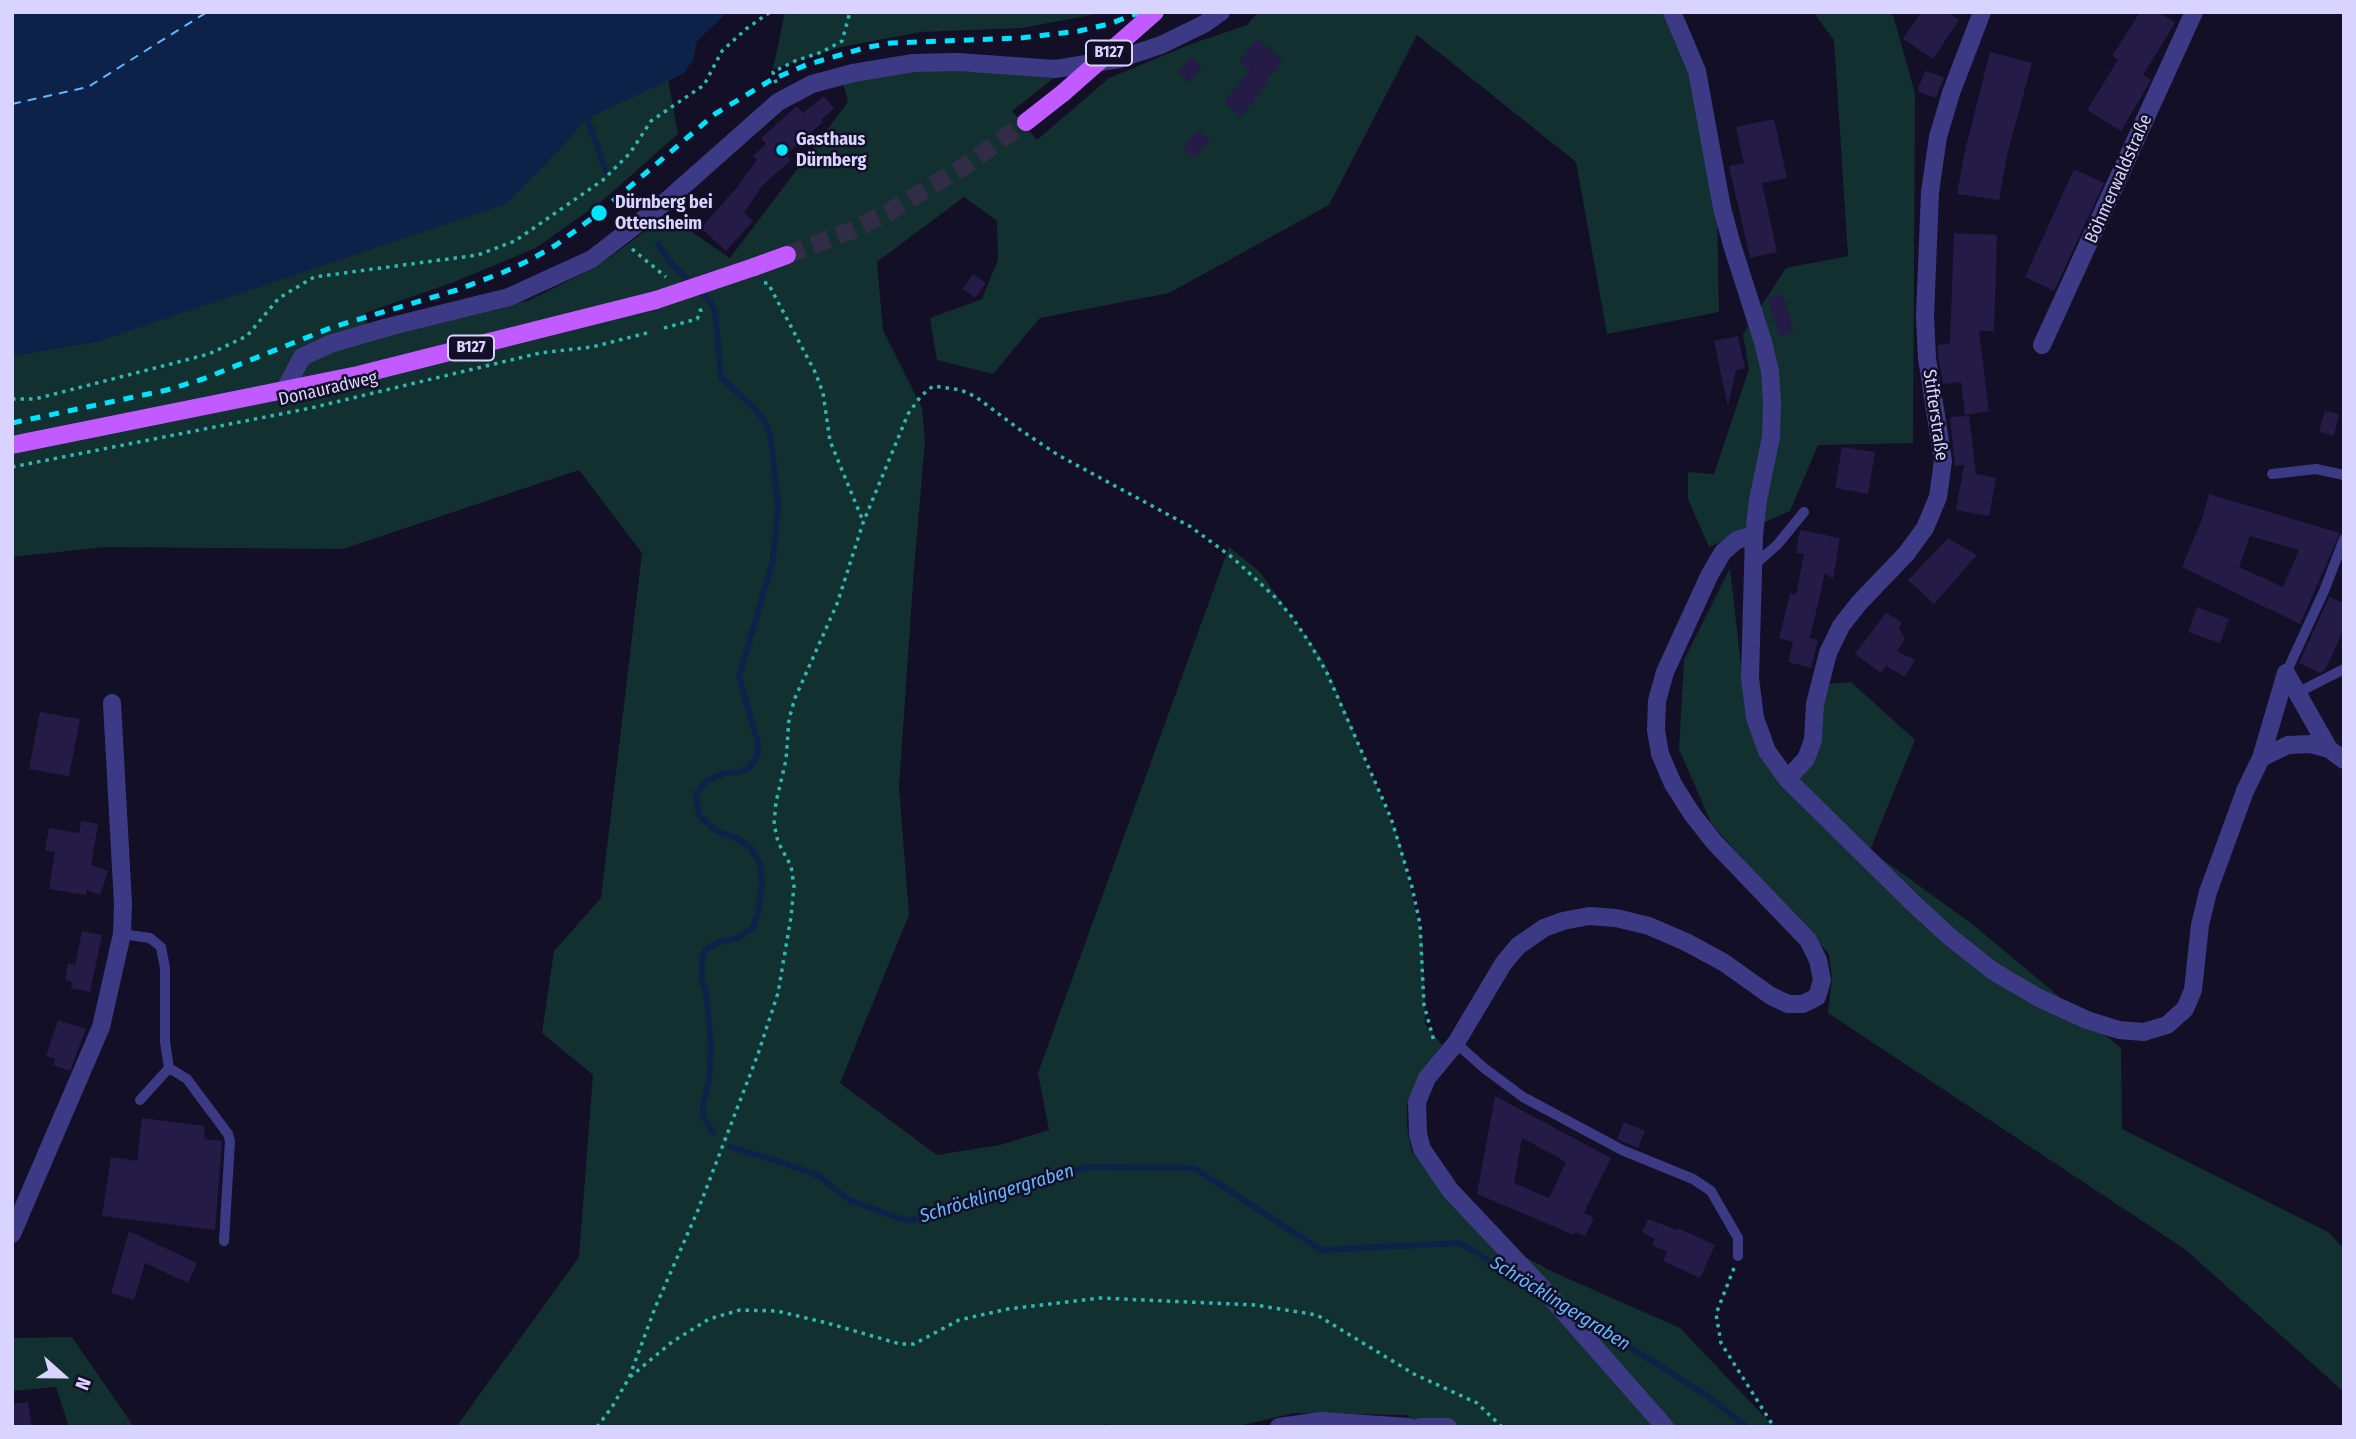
<!DOCTYPE html>
<meta charset="utf-8">
<style>
body{margin:0}
#map{position:relative;width:2356px;height:1439px;overflow:hidden;background:#130f26;font-family:"Fira Sans Condensed",sans-serif}
canvas{display:block}
.frame{position:absolute;inset:0;border:14px solid #d9d4ff;pointer-events:none}
.north{position:absolute;left:28px;top:1341px;width:70px;height:70px;-webkit-text-stroke:5px #130f26;paint-order:stroke;rotate:111deg;font-size:19px;font-weight:700;line-height:28px;text-align:center;color:#d9d4ff}
.north::after{content:'';display:block;margin:auto;width:24px;height:32px;background:#d9d4ff;clip-path:polygon(50% 0,100% 100%,50% 72%,0 100%)}
</style>
<div id="map">
<canvas width="2356" height="1439"></canvas>
<div class="frame"></div>
<div class="north">N</div>
</div>
<script>
const context = document.querySelector('canvas').getContext('2d');
context.lineJoin = 'round';
function fillPath(path, color) {
  context.fillStyle = color;
  context.fill(path, 'evenodd');
}
function toPath(rows) {
  const path = new Path2D();
  for (const r of rows) {
    path.moveTo(r[0], r[1]);
    for (let i = 2; i < r.length; i += 2) path.lineTo(r[i], r[i + 1]);
  }
  return path;
}
function trace(path, color, width, dash) {
  context.strokeStyle = color;
  context.lineWidth = width;
  context.lineCap = dash ? 'butt' : 'round';
  context.setLineDash(dash || []);
  context.stroke(path);
}
function label(font, color, halo, rows, align = 'center') {
  context.font = font + ' "Fira Sans Condensed",sans-serif';
  context.lineWidth = 5;
  context.setLineDash([]);
  context.textBaseline = 'middle';
  context.strokeStyle = halo;
  context.fillStyle = color;
  for (const [text, x, y, turn = 0] of rows) {
    context.save();
    context.translate(x, y);
    context.rotate((+turn || 0) * Math.PI / 180);
    context.textAlign = isNaN(turn) ? turn : align;
    if (halo) context.strokeText(text, 0, 0);
    context.fillText(text, 0, 0);
    context.restore();
  }
}
const green = toPath([
 [785,12,1107,12,1022,28,921,32,841,47,773,69],
 [1258,12,1670,12,1697,61,1716,168,1719,312,1607,334,1576,162,1417,35,1329,205,1169,293,1040,318,993,374,937,360,930,318,982,299,998,260,997,221,964,197,877,262,883,330,922,408,925,441,914,569,899,787,909,915,840,1083,937,1155,1000,1145,1049,1130,1038,1073,1229,547,1259,571,1324,661,1400,842,1423,945,1425,1024,1442,1045,1418,1079,1407,1104,1407,1127,1412,1152,1483,1234,1553,1272,1680,1328,1774,1427,1425,1427,1406,1415,1294,1413,1235,1427,1118,1427,1106,1424,1100,1427,456,1427,579,1257,593,1075,542,1033,554,951,601,898,642,553,579,470,343,549,105,547,12,557,12,356,99,341,543,167,587,118,668,79,678,134,602,201,536,248,454,282,365,313,371,338,530,300,598,266,667,215,730,258,848,102,843,82,916,69,957,69,1054,78,1012,111,1037,140,1109,78,1191,44,1247,25],
 [1813,12,1892,12,1915,93,1913,443,1818,445,1790,511,1709,547,1688,499,1688,472,1714,474,1749,369,1743,334,1786,268,1848,256,1834,40],
 [1730,568,1745,702,1782,788,1816,752,1826,684,1851,682,1915,740,1870,850,1972,924,2121,1048,2122,1129,2328,1232,2344,1249,2344,1392,2186,1250,1828,1013,1832,978,1829,954,1712,825,1679,749,1684,660],
 [72,1337,134,1427,69,1427,56,1387,12,1391,12,1338]
]);
const water = toPath([
 [12,12,728,12,697,41,693,60,683,74,587,118,543,167,506,204,99,341,12,356]
]);
const stream = toPath([
 [581,112,587,118,606,171],
 [658,244,668,260,710,301,715,311,721,377,756,410,765,422,771,438,778,505,773,560,739,677,758,743,757,757,750,767,740,772,725,773,705,782,696,795,699,815,715,830,737,838,752,849,760,865,762,883,758,912,753,927,739,938,720,942,706,949,702,957,702,979,707,1000,711,1049,709,1082,703,1103,703,1116,713,1132],
 [731,1147,784,1163,819,1176,849,1200,907,1221,1087,1167,1194,1168,1321,1250,1460,1243,1531,1286],
 [1573,1312,1705,1394,1747,1427]
]);
const ferry = toPath([
 [12,104,88,87,207,12]
]);
const building = toPath([
 [1921,12,1947,12,1959,20,1933,59,1903,39],
 [2140,12,2158,12,2175,23,2143,75,2151,80,2121,131,2087,110,2118,60,2112,56],
 [1257,39,1283,60,1266,81,1268,83,1241,117,1224,102,1250,70,1239,61],
 [1990,52,2032,63,2007,155,1999,200,1957,194,1966,146],
 [1191,57,1202,67,1189,82,1178,72],
 [1925,71,1944,77,1936,98,1917,91],
 [824,96,834,108,821,120,823,122,786,155,791,160,762,186,744,213,753,221,726,251,701,228,738,186,757,160,753,156,766,144,761,138,797,106,803,113],
 [1774,119,1787,178,1762,183,1777,252,1750,258,1729,166,1744,163,1736,127],
 [1198,130,1210,140,1195,158,1183,148],
 [2074,169,2104,183,2054,291,2025,277],
 [1954,233,1997,235,1994,331,1979,331,1989,411,1965,415,1961,382,1943,384,1938,357,1938,345,1950,343],
 [973,274,986,283,975,298,963,289],
 [1783,294,1794,332,1779,337,1768,298],
 [1738,336,1745,368,1736,370,1728,407,1714,341],
 [2325,411,2339,414,2334,436,2319,432],
 [1969,416,1976,474,1996,478,1989,516,1956,510,1964,465,1955,466,1950,417],
 [1842,447,1875,452,1868,494,1835,488],
 [2209,494,2340,533,2300,624,2182,567,2202,519],
 [2250,536,2299,550,2283,587,2239,567],
 [1800,530,1840,538,1833,579,1825,573,1810,638,1818,640,1811,668,1788,662,1793,642,1779,638,1790,593,1796,595,1804,554,1796,553],
 [1948,538,1977,555,1934,604,1908,580],
 [2329,597,2344,603,2344,629,2325,670,2320,673,2299,663],
 [2197,607,2229,619,2220,643,2188,632],
 [1886,613,1902,622,1899,628,1905,639,1897,651,1915,660,1905,677,1886,666,1881,673,1855,654],
 [40,712,80,719,69,776,29,769],
 [81,821,98,824,91,865,108,871,100,895,87,890,86,895,49,889,55,852,45,850,49,828,79,833],
 [82,931,102,935,90,992,71,988,72,982,65,980,68,963,75,965],
 [58,1020,86,1029,70,1071,53,1065,55,1059,46,1056],
 [1495,1096,1611,1158,1584,1213,1594,1218,1585,1236,1575,1232,1574,1235,1477,1194],
 [1522,1138,1566,1162,1549,1198,1514,1183],
 [142,1118,205,1126,204,1139,222,1141,215,1230,102,1216,111,1157,137,1161],
 [1624,1122,1645,1131,1638,1148,1617,1139],
 [1648,1219,1677,1230,1678,1228,1715,1245,1700,1278,1663,1261,1667,1252,1652,1245,1655,1239,1642,1232],
 [129,1231,197,1263,188,1283,145,1263,134,1300,111,1293],
 [28,1402,32,1427,12,1427,12,1404]
]);
const primaryTunnel = toPath([
 [787,255,848,232,889,212,963,167,1026,122]
]);
const path = toPath([
 [776,83,773,72,795,61,822,52,842,41,850,12],
 [632,249,666,277],
 [764,283,768,283,815,372,823,393,830,441,863,521],
 [664,328,697,319,701,311,698,306],
 [12,399,35,399,209,354,247,336,279,298,314,277,478,255,515,241,603,180,630,153,651,121,704,85,722,51,746,29,770,12],
 [12,467,311,408,540,353,592,347,647,333],
 [1734,1268,1716,1314,1721,1343,1774,1427],
 [630,1377,672,1342,709,1319,740,1310,777,1311,827,1323,900,1344,914,1344,959,1320,1008,1309,1100,1298,1255,1305,1317,1315,1414,1374,1477,1403,1502,1427],
 [597,1427,612,1407,629,1378,655,1308,698,1210,758,1054,778,993,791,917,794,886,791,866,778,842,774,824,776,802,786,760,789,719,795,698,837,604,863,523,908,414,921,396,933,386,961,390,976,397,1019,429,1058,455,1191,527,1233,558,1276,598,1292,617,1309,642,1327,673,1391,818,1412,887,1420,924,1424,1005,1434,1041]
]);
const lane = toPath([
 [2272,474,2316,469,2344,475],
 [1753,566,1777,545,1804,512],
 [2286,673,2324,591,2344,539],
 [2297,693,2344,669],
 [122,934,150,938,161,947,165,968,165,1042,169,1068,187,1079,228,1134,230,1141,224,1241],
 [1456,1043,1484,1068,1523,1097,1622,1150,1693,1179,1711,1191,1738,1238,1738,1256],
 [140,1100,169,1068]
]);
const street = toPath([
 [1672,12,1697,71,1722,208,1732,245,1763,342,1770,371,1772,402,1771,437,1758,500,1754,535,1750,678,1755,718,1767,751,1787,779,1913,903,1950,937,1993,971,2039,998,2087,1020,2119,1030,2144,1032,2167,1025,2185,1009,2193,990,2200,925,2208,892,2245,791,2261,758,2288,745,2311,744,2329,749],
 [2042,345,2194,12],
 [284,391,302,357,330,344,388,327,509,297,592,259,664,203,778,102,812,84,853,73,913,63,958,62,1055,69,1119,59,1161,45,1204,24,1221,12],
 [2286,673,2329,749,2344,760],
 [2261,758,2286,673],
 [1787,779,1806,759,1813,740,1815,704,1828,653,1841,626,1859,603,1906,554,1925,528,1938,497,1943,461,1927,358,1925,317,1930,192,1938,137,1951,93,1982,12],
 [12,1234,101,1027,122,934,123,904,112,703],
 [1279,1427,1321,1421,1409,1427],
 [1420,1427,1448,1427],
 [1665,1427,1547,1293,1450,1190,1422,1149,1418,1134,1417,1102,1427,1078,1456,1043,1503,964,1518,946,1544,928,1563,921,1589,916,1616,918,1649,926,1686,942,1723,962,1771,996,1788,1004,1803,1004,1817,997,1822,980,1818,960,1808,940,1714,842,1692,814,1673,784,1660,754,1656,730,1657,701,1665,672,1710,574,1723,552,1737,540,1754,535]
]);
const primary = toPath([
 [1026,122,1063,93],
 [754,267,787,255],
 [12,445,358,375,656,300]
]);
const rail = toPath([
 [12,423,167,390,203,379,333,327,457,290,504,272,530,260,556,245,599,213,715,114,771,80,806,65,864,48,891,43,1020,38,1079,31,1109,24,1141,12]
]);
const primaryBridge = toPath([
 [1063,93,1155,12],
 [656,300,754,267]
]);
const markers = [
 [782,150,7,"#00e5ff"],
 [599,213,9,"#00e5ff"]
];
const shields = [
 [1109,53,46],
 [471,348,46]
];
const shieldNames = [
 ["B127",1109,53],
 ["B127",471,348]
];
const poiNames = [
 ["Gasthaus",796,140],
 ["Dürnberg",796,161],
 ["Dürnberg bei",615,203],
 ["Ottensheim",615,224]
];
const streetNames = [
 ["Böhmerwaldstraße",2119,179,-66],
 ["Donauradweg",328,389,-13],
 ["Stifterstraße",1935,415,82]
];
const waterNames = [
 ["Schröcklingergraben",997,1194,-17],
 ["Schröcklingergraben",1560,1304,32]
];
fillPath(green, '#12302f');
fillPath(water, '#0c2248');
trace(stream, '#0c2248', 6);
trace(ferry, '#62b6ff', 2, [9, 7]);
fillPath(building, '#241b47');
trace(primaryTunnel, '#312d47', 18, [18, 9]);
trace(path, '#2fb8b0', 3.5, [3.5, 5]);
trace(lane, '#3d3a85', 10);
trace(street, '#3d3a85', 18);
trace(primary, '#c25bff', 18);
trace(rail, '#00e5ff', 5, [10, 9]);
trace(primaryBridge, '#c25bff', 18);
for (const [x, y, r, color] of markers) {
  const dot = new Path2D();
  dot.arc(x, y, r, 0, 2 * Math.PI);
  context.fillStyle = color;
  context.fill(dot);
  trace(dot, '#130f26', 2.5);
}
for (const [x, y, w] of shields) {
  const box = new Path2D();
  box.roundRect(x - w / 2, y - 12.5, w, 25, 5);
  context.fillStyle = '#130f26';
  context.fill(box);
  trace(box, '#d9d4ff', 2);
}
label('bold 16px', '#d9d4ff', null, shieldNames);
label('bold 18px', '#d9d4ff', '#130f26', poiNames, 'left');
label('18px', '#d9d4ff', '#130f26', streetNames);
label('italic 19px', '#62b6ff', '#130f26', waterNames);
</script>
